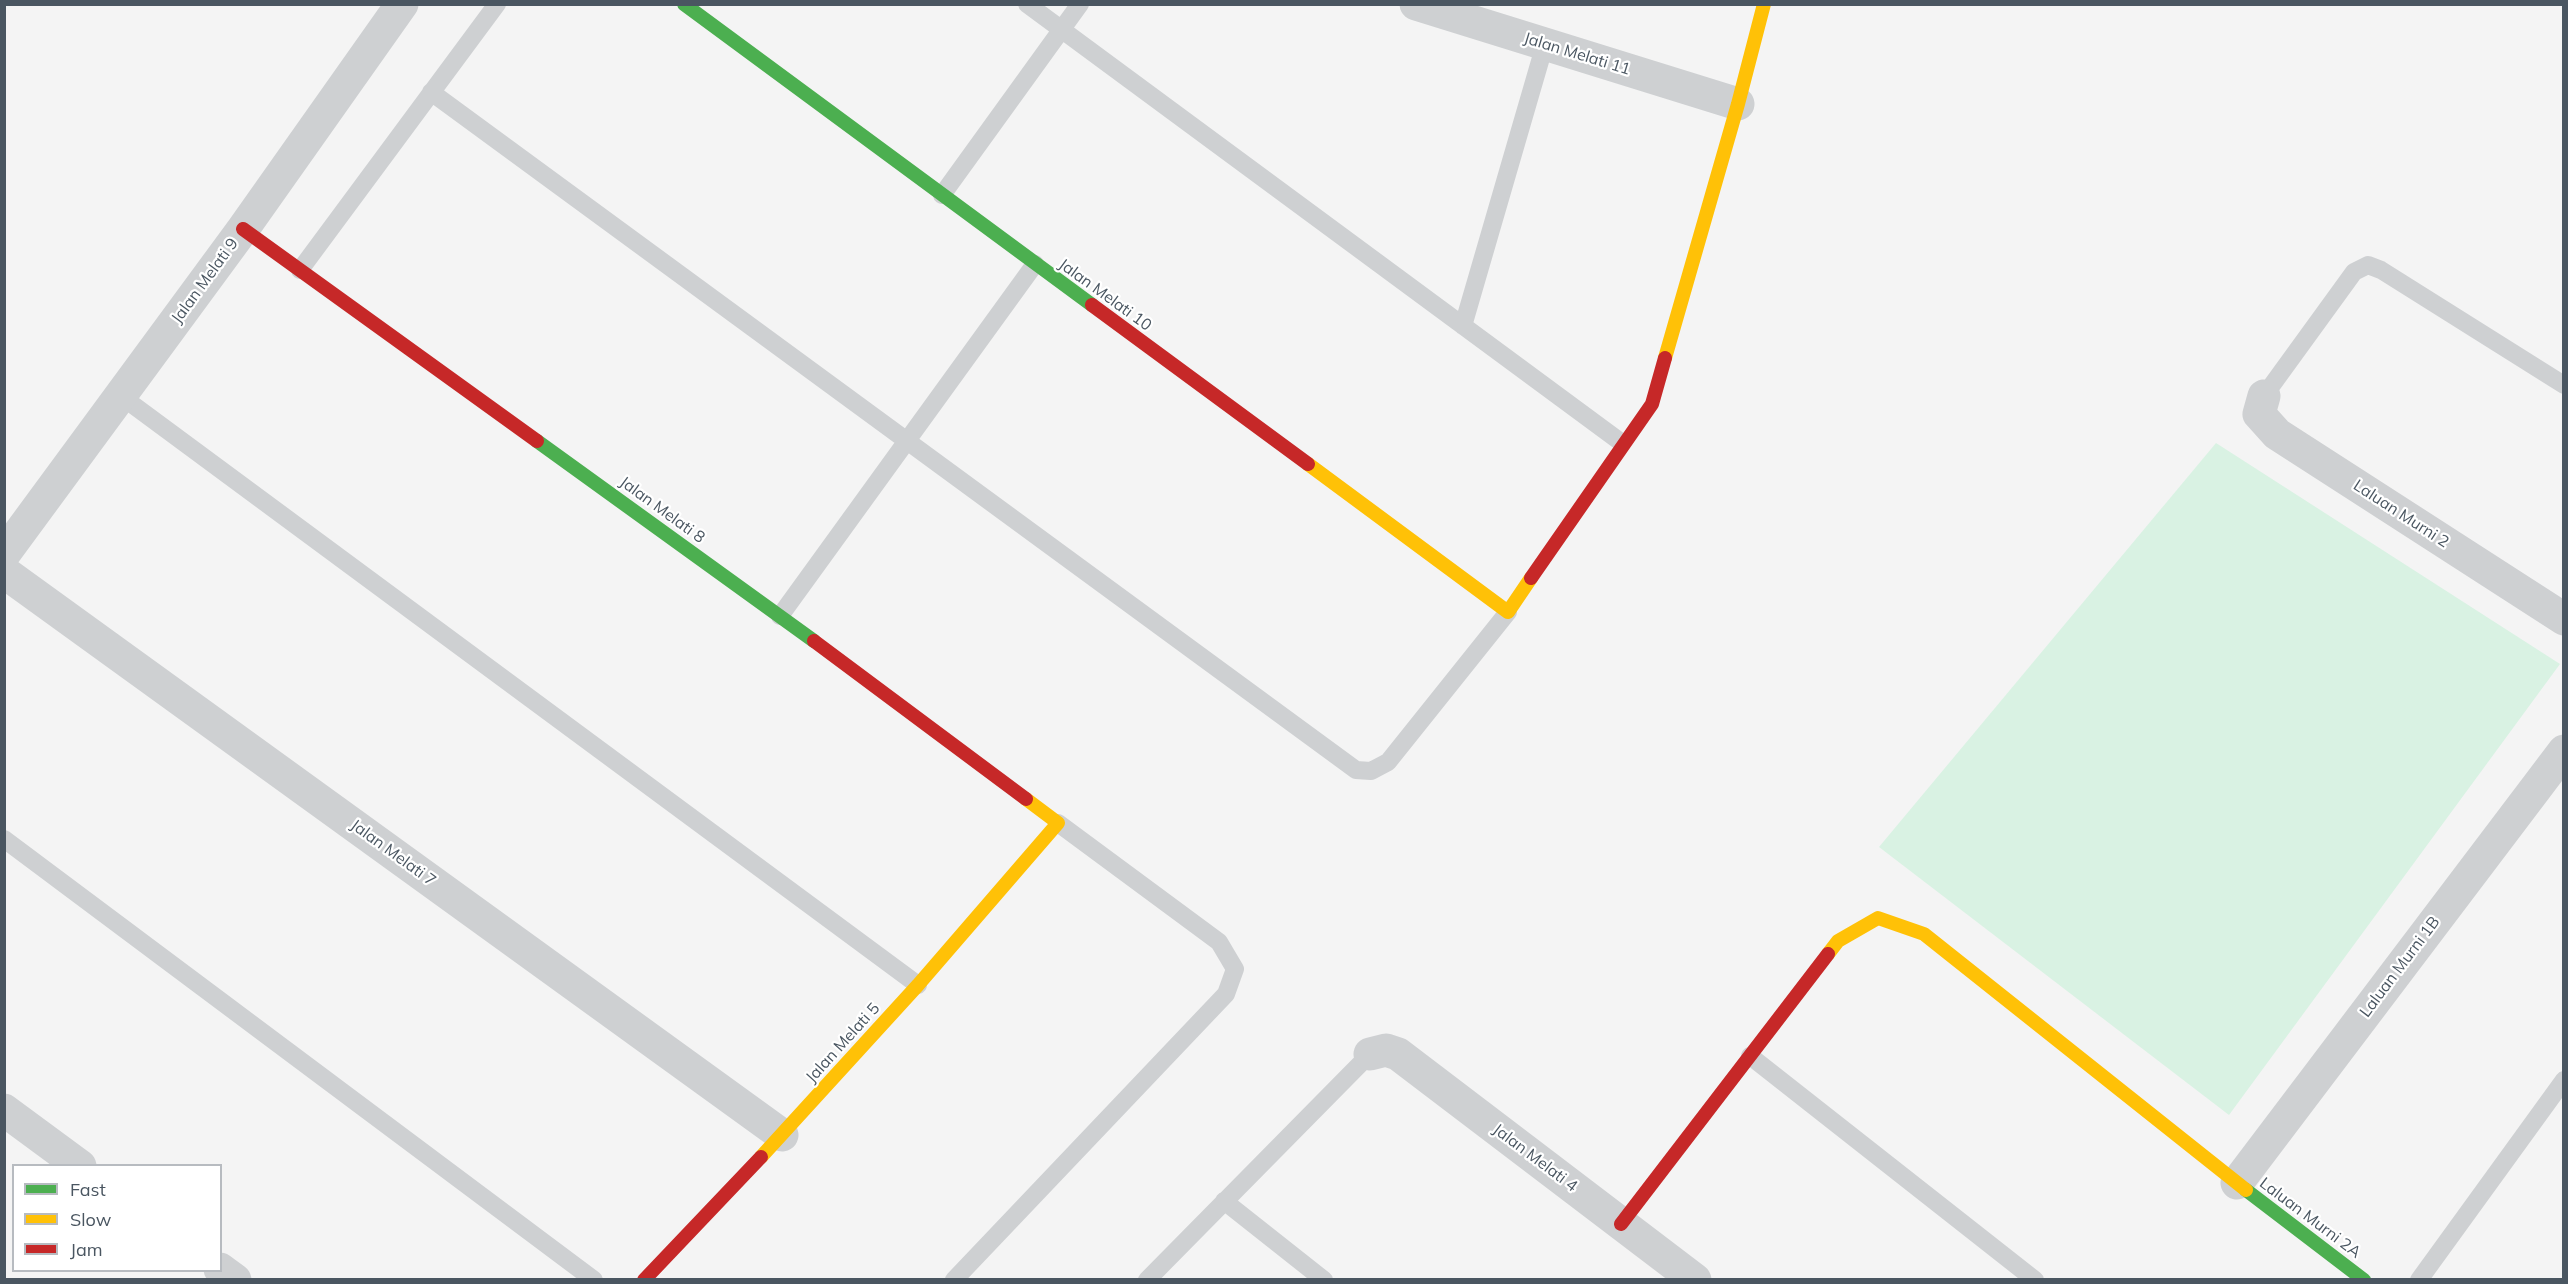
<!DOCTYPE html>
<style>
body{margin:0}
#map{position:relative;width:2568px;height:1284px;overflow:hidden;background:#f4f4f4;font-family:Mulish,sans-serif}
canvas{display:block}
.frame{position:absolute;inset:0;border:6px solid #4a5661;pointer-events:none}
.legend{position:absolute;left:12px;top:1164px;width:210px;height:108px;box-sizing:border-box;background:#fff;border:2px solid #b7bbc0;margin:0;padding:8px 10px;list-style:none;font-size:18px;color:#4a5661}
.legend li{display:flex;align-items:center;gap:12px;height:30px}
.legend b{width:30px;border:2px solid #b7bbc0}
</style>
<div id="map">
<canvas width="2568" height="1284"></canvas>
<div class="frame"></div>
<ul class="legend">
<li><b style="height:8px;background:#4caf50"></b>Fast</li>
<li><b style="height:8px;background:#ffc107"></b>Slow</li>
<li><b style="height:8px;background:#c62828"></b>Jam</li>
</ul>
</div>
<script>
const context = document.querySelector('canvas').getContext('2d');
context.lineJoin = 'round';
function fillPath(path, color) {
  context.fillStyle = color;
  context.fill(path, 'evenodd');
}
function toPath(rows) {
  const path = new Path2D();
  for (const r of rows) {
    path.moveTo(r[0], r[1]);
    for (let i = 2; i < r.length; i += 2) path.lineTo(r[i], r[i + 1]);
  }
  return path;
}
function trace(path, color, width, dash) {
  context.strokeStyle = color;
  context.lineWidth = width;
  context.lineCap = dash ? 'butt' : 'round';
  context.setLineDash(dash || []);
  context.stroke(path);
}
function label(font, color, halo, rows, align = 'center') {
  context.font = font + ' Mulish,sans-serif';
  context.lineWidth = 4.5;
  context.setLineDash([]);
  context.textBaseline = 'middle';
  context.strokeStyle = halo;
  context.fillStyle = color;
  for (const [text, x, y, turn = 0] of rows) {
    context.save();
    context.translate(x, y);
    context.rotate((+turn || 0) * Math.PI / 180);
    context.textAlign = isNaN(turn) ? turn : align;
    if (halo) context.strokeText(text, 0, 0);
    context.fillText(text, 0, 0);
    context.restore();
  }
}
const green = toPath([
 [2216,443,2560,664,2229,1115,1879,847]
]);
const lane = toPath([
 [1027,4,1622,443],
 [431,92,1356,770,1371,771,1388,762,1508,612],
 [942,195,1080,4],
 [300,270,497,4],
 [1463,326,1545,44],
 [121,396,918,985],
 [2264,396,2354,272,2368,265,2381,270,2564,385],
 [780,616,1035,264],
 [4,839,594,1280],
 [1750,1056,2035,1280],
 [1224,1201,1324,1280],
 [954,1280,1226,994,1235,969,1219,942,1058,823],
 [1147,1280,1370,1054],
 [2419,1280,2564,1080]
]);
const street = toPath([
 [1416,4,1738,104],
 [2264,396,2259,414,2277,434,2564,619],
 [4,554,243,229,402,4],
 [4,572,782,1135],
 [1370,1054,1386,1050,1398,1054,1695,1280],
 [4,1110,80,1166],
 [2237,1183,2564,751],
 [220,1269,235,1280]
]);
const fast = toPath([
 [684,4,1092,305],
 [537,441,814,641],
 [2246,1190,2364,1280]
]);
const slow = toPath([
 [1665,358,1738,104,1764,4],
 [1308,464,1508,612,1531,578],
 [1828,954,1838,941,1878,918,1924,934,2246,1190],
 [761,1157,918,985,1058,823,1026,799]
]);
const jam = toPath([
 [243,229,537,441],
 [1092,305,1308,464],
 [1531,578,1652,404,1665,358],
 [814,641,1026,799],
 [1621,1224,1828,954],
 [644,1280,761,1157]
]);
const streetNames = [
 ["Jalan Melati 11",1577,54,17],
 ["Jalan Melati 9",205,281,-54],
 ["Jalan Melati 10",1105,295,36],
 ["Jalan Melati 8",662,510,36],
 ["Laluan Murni 2",2401,514,33],
 ["Jalan Melati 7",393,853,36],
 ["Laluan Murni 1B",2400,967,-53],
 ["Jalan Melati 5",843,1043,-48],
 ["Jalan Melati 4",1535,1158,37],
 ["Laluan Murni 2A",2310,1218,37]
];
fillPath(green, '#d9f2e3');
trace(lane, '#ced0d2', 18);
trace(street, '#ced0d2', 33);
trace(fast, '#4caf50', 14);
trace(slow, '#ffc107', 14);
trace(jam, '#c62828', 14);
label('16px', '#4a5661', '#fff', streetNames);
</script>
